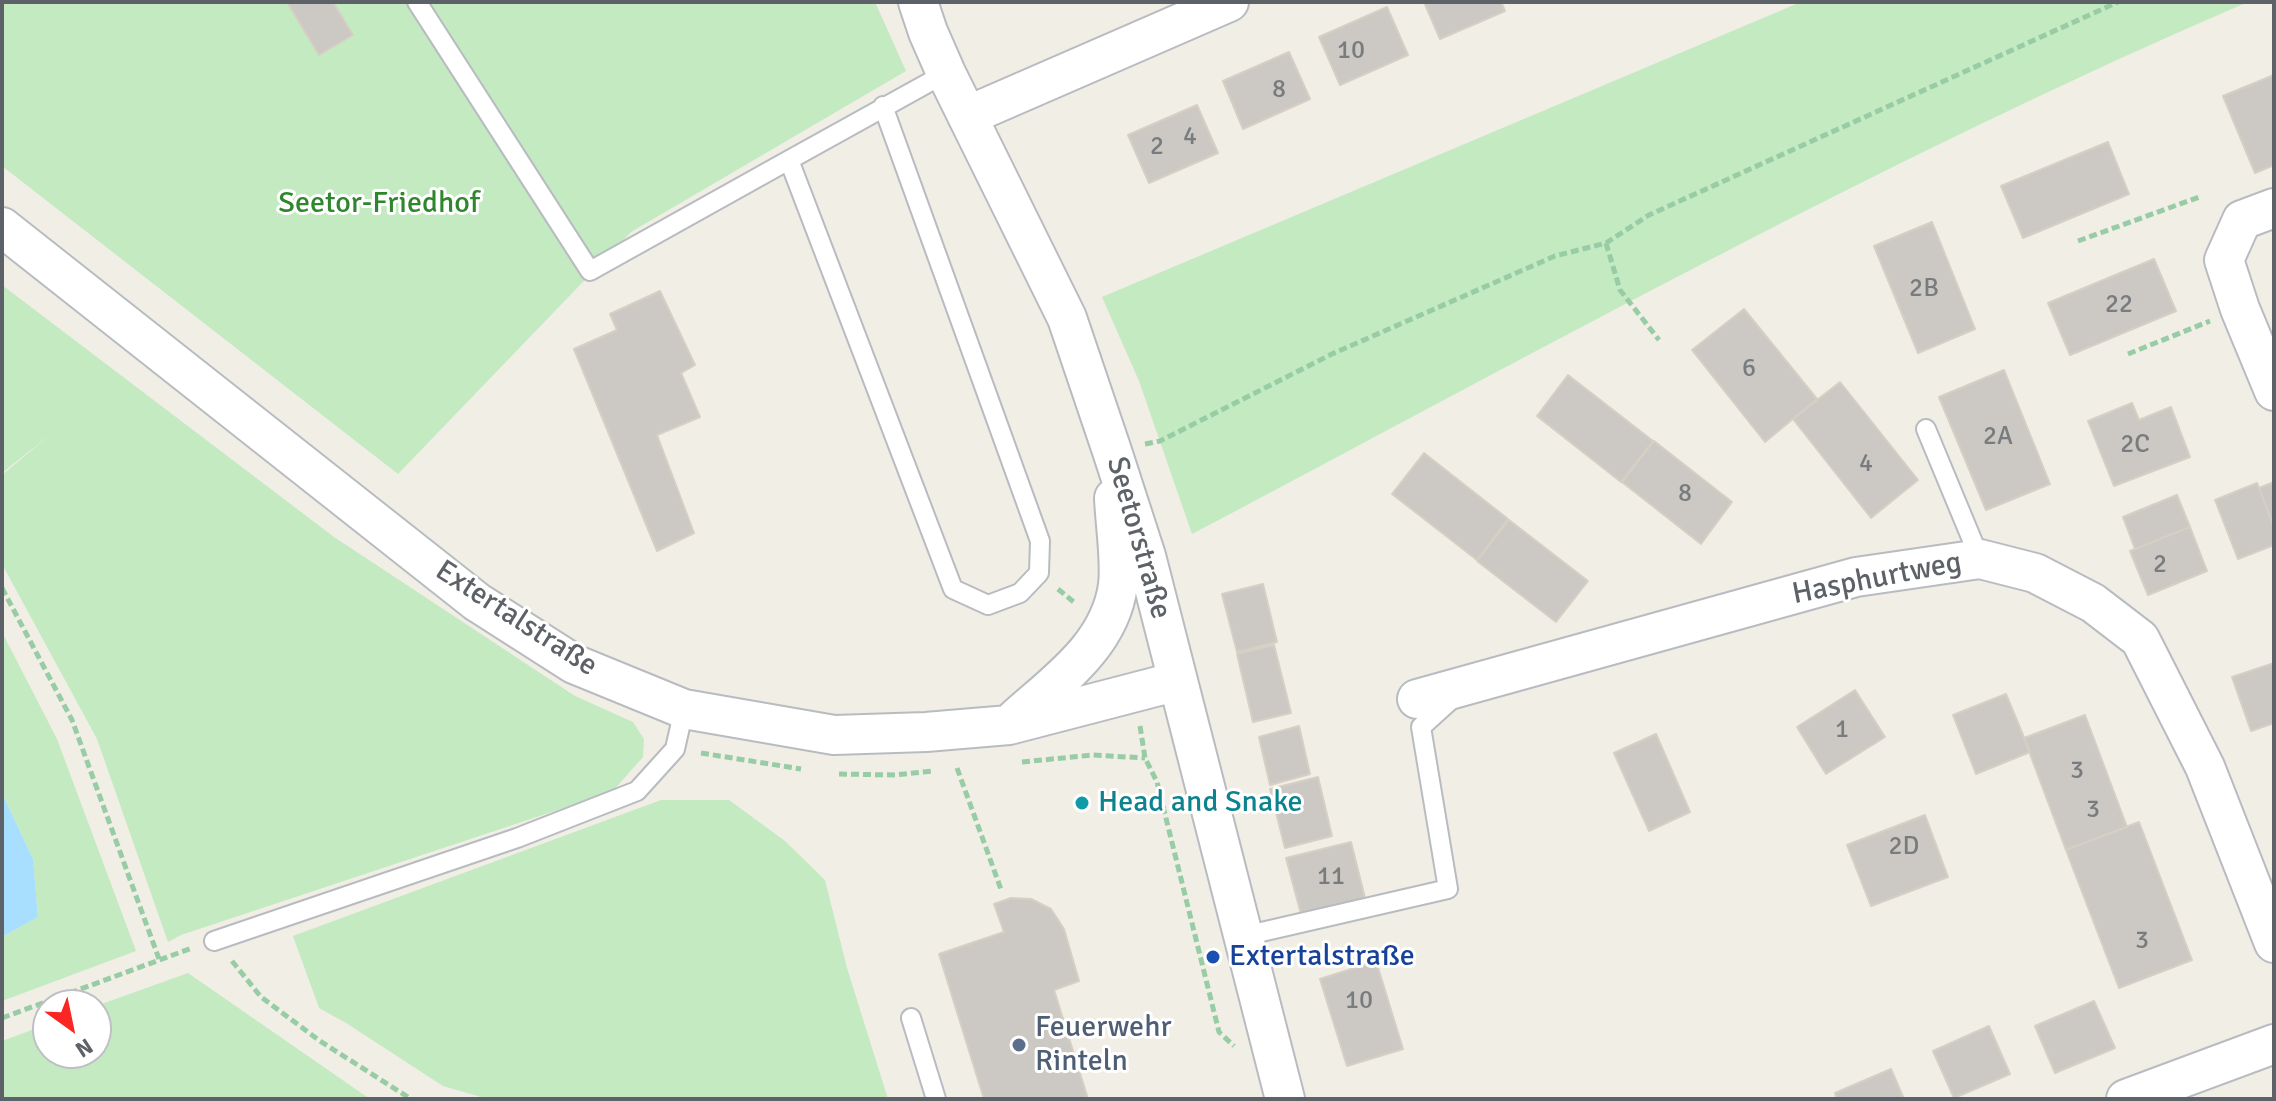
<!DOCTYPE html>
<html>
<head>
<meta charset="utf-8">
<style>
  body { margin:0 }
  #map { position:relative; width:2276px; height:1101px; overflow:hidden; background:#f1eee6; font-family:Signika,sans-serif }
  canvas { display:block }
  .frame { position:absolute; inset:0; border:4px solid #5d6268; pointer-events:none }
  .north { position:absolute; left:32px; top:989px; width:80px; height:80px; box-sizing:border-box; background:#fff; border:2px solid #bec0c3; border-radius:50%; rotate:147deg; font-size:22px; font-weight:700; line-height:32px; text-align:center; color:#5d6268 }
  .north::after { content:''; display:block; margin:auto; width:28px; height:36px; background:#f92624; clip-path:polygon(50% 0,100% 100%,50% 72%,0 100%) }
</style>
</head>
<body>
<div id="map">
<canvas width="2276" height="1101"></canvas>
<div class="frame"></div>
<div class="north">N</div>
</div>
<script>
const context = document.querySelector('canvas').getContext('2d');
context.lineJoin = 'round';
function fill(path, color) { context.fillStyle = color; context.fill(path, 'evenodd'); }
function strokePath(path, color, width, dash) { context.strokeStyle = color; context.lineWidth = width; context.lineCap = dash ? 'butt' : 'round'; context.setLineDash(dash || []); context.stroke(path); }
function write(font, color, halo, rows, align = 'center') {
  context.font = font + ' Signika,sans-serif'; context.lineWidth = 6; context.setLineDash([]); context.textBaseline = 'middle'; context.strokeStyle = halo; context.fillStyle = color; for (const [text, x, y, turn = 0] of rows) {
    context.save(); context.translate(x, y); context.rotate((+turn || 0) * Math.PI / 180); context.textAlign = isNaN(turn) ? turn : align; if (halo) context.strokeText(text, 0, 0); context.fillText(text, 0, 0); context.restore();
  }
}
const green = new Path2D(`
  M2,2h873l31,69 -275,161 -233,242 -396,-308z
  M1801,2h447c-362,155 -707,348 -1056,532l-53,-153 -37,-84z
  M2,285l332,252 241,159 58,26 11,17 -1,18 -31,35 -431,143 -13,7 -71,-203 -95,-175v-89l49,-41 -49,39z
  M2,632l55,107 79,212 -134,50v-64l36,-20 -5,-58 -31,-66z
  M661,800h68l56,41 40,39 22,88 41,131h-400l-45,-13 -97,-63 -27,-15 -26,-72z
  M188,973l182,126h-368v-58l46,-17v29h48v-47z`);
const water = new Path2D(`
  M2,793l31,66 5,58 -36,20z`);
const building = new Path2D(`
  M287,2h46l20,33 -34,20z
  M1424,2h77l4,9 -65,28z
  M1387,7l21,48 -68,30 -21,-48z
  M1289,52l21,47 -67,30 -20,-48z
  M2274,75v90l-19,8 -32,-77z
  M1197,105l21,48 -69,30 -21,-48z
  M2108,142l21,52 -106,44 -22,-52z
  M1932,222l43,107 -57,24 -44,-107z
  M2154,259l22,52 -106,44 -22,-52z
  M660,291l35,74 -14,8 19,44 -43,18 37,98 -37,18 -83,-202 43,-19 -7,-16z
  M1744,309l73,90 -52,43 -73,-92z
  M2004,370l46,114 -64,26 -47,-113z
  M1568,375l85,66 -32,41 -84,-66z
  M1840,382l78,98 -47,38 -78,-99z
  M2132,403l7,17 32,-13 19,50 -76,29 -26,-65z
  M1654,441l78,61 -31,42 -79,-62z
  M1424,453l84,66 -31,41 -85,-66z
  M2274,482v45l-15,-39z
  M2257,483l17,44v18l-36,14 -23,-59z
  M2177,495l13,32 -55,22 -12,-32z
  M1509,520l79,61 -32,41 -79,-61z
  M2190,527l17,44 -59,24 -18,-44z
  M1263,584l14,58 -40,10 -15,-58z
  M1274,645l17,68 -38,9 -16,-68z
  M2274,663v60l-23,8 -19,-54z
  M1855,690l30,47 -59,37 -29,-47z
  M2006,694l24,58 -54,22 -23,-59z
  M2085,715l42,112 -61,23 -42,-112z
  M1299,726l11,48 -40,11 -11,-48z
  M1656,734l34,78 -41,19 -35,-78z
  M1318,777l14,59 -47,12 -15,-59z
  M1925,815l23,62 -77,29 -24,-61z
  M2139,822l53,138 -73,28 -53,-138z
  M1351,842l14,56 -64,16 -15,-56z
  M1011,898l20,1 20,10 13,20 15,52 -25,9 34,109h-104l-45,-145 65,-22 -10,-28z
  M1376,961l27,88 -56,17 -27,-87z
  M2094,1001l21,47 -60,25 -20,-47z
  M1989,1026l21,48 -56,24 -21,-47z
  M1891,1069l13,30h-67l-2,-6z`);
const path = new Path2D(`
  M2078,241l124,-45
  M1606,243l14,47 39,50
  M2128,354l82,-33
  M1145,444l15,-3 172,-87 223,-98 51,-13 43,-28 469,-213
  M2,588l70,132 87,239
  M1058,589l17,14
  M1140,726l5,32 12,24 62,250 15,14
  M701,753l100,16
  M1022,762l71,-7 52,3
  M957,768l45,124
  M839,774l56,1 38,-4
  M232,961l29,36 59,44 91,58
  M2,1018l190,-70`);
const service = new Path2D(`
  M417,2l173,269 199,-111
  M883,106l157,435 -1,32 -19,20 -32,12 -35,-16 -164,-429 157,-87
  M1926,429l54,130
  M1244,936l204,-47 -27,-162 32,-29
  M214,941l303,-103 120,-47 38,-42 9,-40
  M911,1018l25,81`);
const minor = new Path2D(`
  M918,2l10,30 18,41 121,245 45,133 34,105 139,543
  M967,116l262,-114
  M2274,208l-32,12 -18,40 16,49 34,82
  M2,227l475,375 97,62 110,45 150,26 92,-3 83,-7 169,-44
  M1417,699l439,-122 124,-18 55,14 58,30 47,36 65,128 69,176
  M1014,720c42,-38 96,-74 104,-135 3,-24 -3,-62 -4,-87
  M2126,1099l148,-55`);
const markers = [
  [1082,803,8,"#0f9aa8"],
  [1213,957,8,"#1a4fb4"],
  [1019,1045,8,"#5c6f8a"]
];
const numberNames = [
  ["10",1351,51],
  ["8",1279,90],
  ["4",1190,137],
  ["2",1157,147],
  ["2B",1924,289],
  ["22",2119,305],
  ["6",1749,369],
  ["2A",1998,437],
  ["2C",2135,445],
  ["4",1866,464],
  ["8",1685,494],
  ["2",2160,565],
  ["1",1842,730],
  ["3",2077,771],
  ["3",2093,810],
  ["2D",1904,847],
  ["11",1331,877],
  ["3",2142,941],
  ["10",1359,1001]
];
const parkNames = [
  ["Seetor-Friedhof",379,204]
];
const streetNames = [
  ["Seetorstraße",1138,538,74],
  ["Hasphurtweg",1877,579,-11],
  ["Extertalstraße",516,619,33]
];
const cultureNames = [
  ["Head and Snake",1098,803]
];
const transitNames = [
  ["Extertalstraße",1229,957]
];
const serviceNames = [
  ["Feuerwehr",1035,1028],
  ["Rinteln",1035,1062]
];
fill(green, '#c3eac0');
fill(water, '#a8dfff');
fill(building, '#ccc8c3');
strokePath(building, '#d6cfc3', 2);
strokePath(service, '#b8bcc0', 22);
strokePath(minor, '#b8bcc0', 42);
strokePath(path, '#98cca4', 5, [8, 4]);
strokePath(service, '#fff', 18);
strokePath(minor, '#fff', 38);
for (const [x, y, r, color] of markers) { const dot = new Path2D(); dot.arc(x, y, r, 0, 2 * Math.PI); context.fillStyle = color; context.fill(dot); strokePath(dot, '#fff', 3); }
write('26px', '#797c7f', null, numberNames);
write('30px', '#2f862d', '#fff', parkNames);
write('30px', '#5d6268', '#fff', streetNames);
write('30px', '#0d838f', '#fff', cultureNames, 'left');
write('30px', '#164399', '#fff', transitNames, 'left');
write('30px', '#4e5e75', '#fff', serviceNames, 'left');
</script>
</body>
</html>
